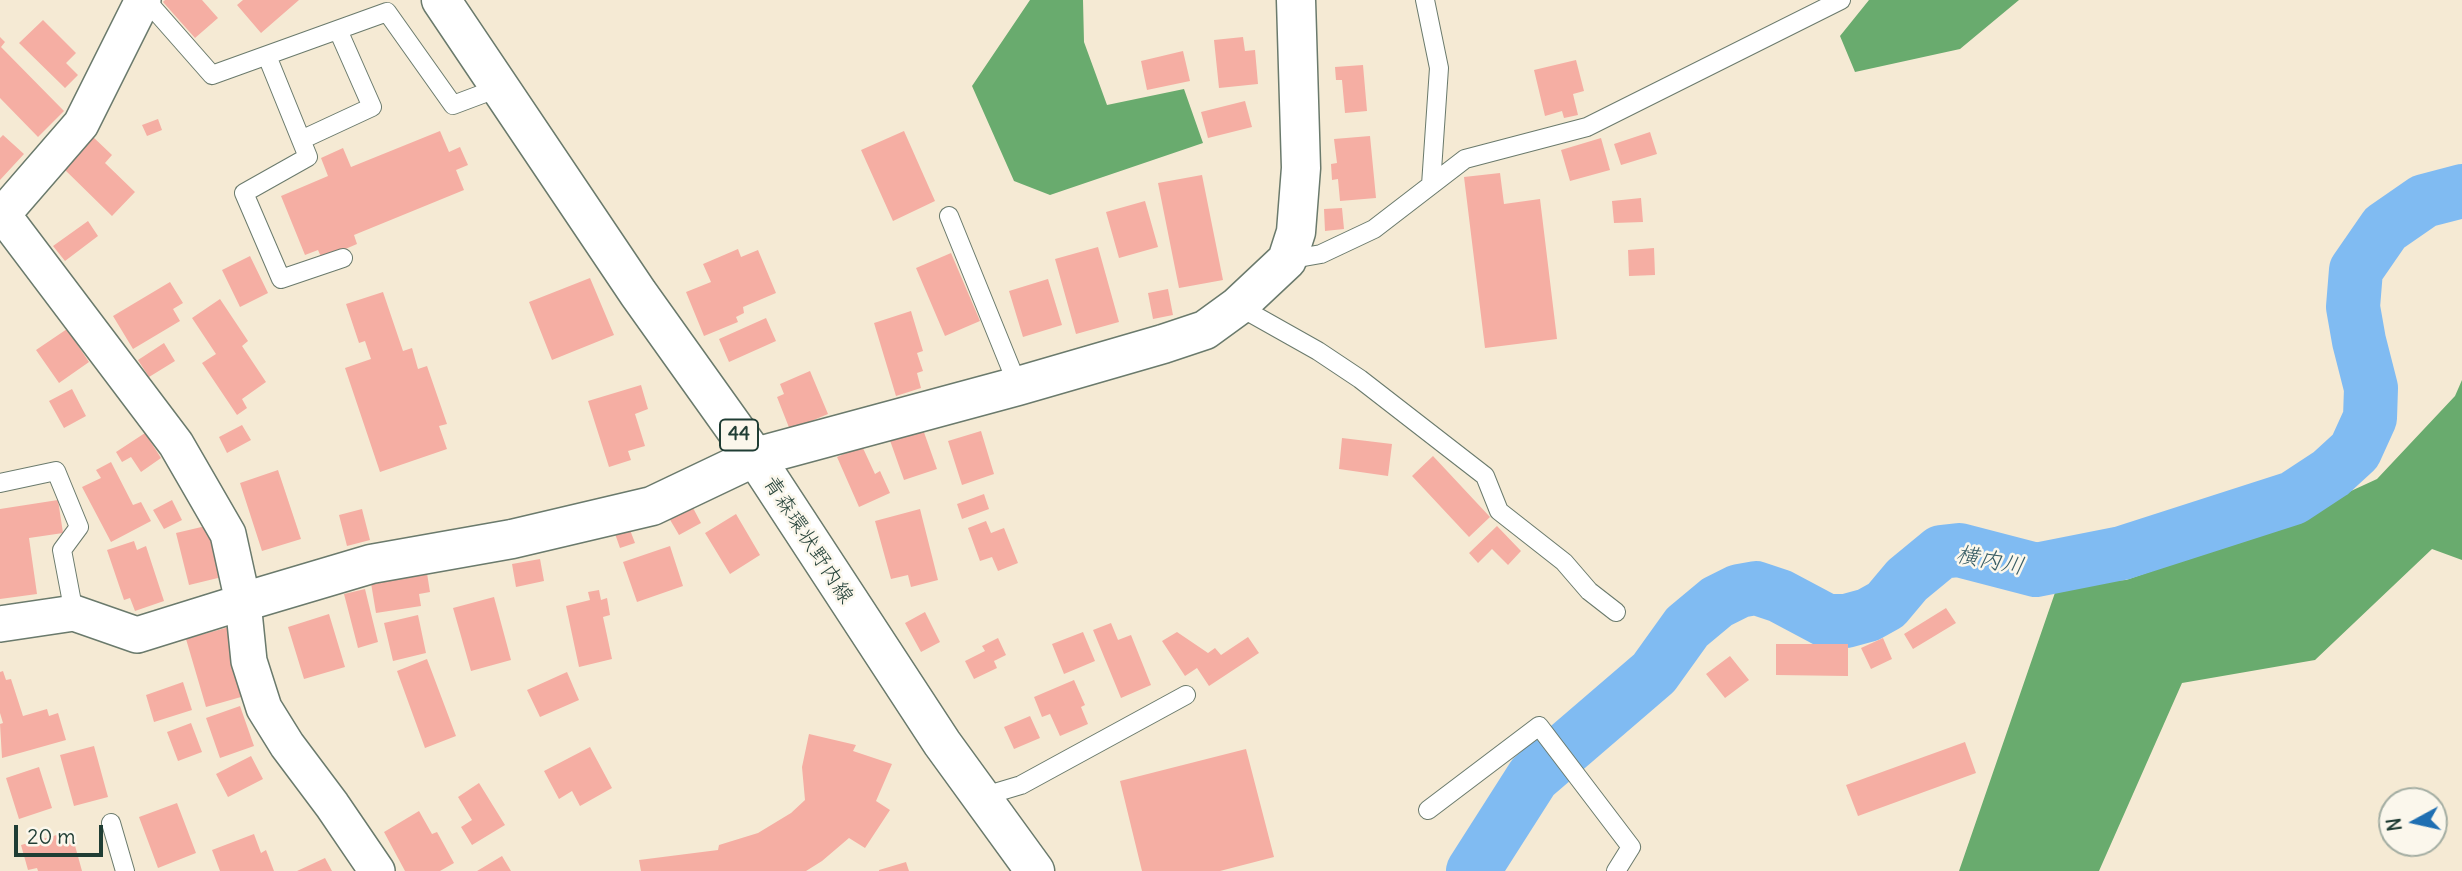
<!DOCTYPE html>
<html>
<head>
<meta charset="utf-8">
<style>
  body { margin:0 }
  #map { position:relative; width:2462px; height:871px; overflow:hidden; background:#f5ead4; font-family:Delius,sans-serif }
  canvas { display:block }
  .north { position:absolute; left:2378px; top:787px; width:70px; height:70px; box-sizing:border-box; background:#fbf7ec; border:2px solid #a3ada2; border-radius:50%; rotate:262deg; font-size:19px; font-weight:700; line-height:28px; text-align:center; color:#1f3d34 }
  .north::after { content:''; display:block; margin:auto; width:24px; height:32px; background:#1f6fb2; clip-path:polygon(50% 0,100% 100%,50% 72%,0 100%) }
  .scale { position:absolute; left:14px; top:825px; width:89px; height:32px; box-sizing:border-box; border:4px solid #1f3d34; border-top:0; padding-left:9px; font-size:21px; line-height:24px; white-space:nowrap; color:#1f3d34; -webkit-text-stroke:5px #fbf7ec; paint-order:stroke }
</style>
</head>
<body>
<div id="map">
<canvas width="2462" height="871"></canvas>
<div class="north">N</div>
<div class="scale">20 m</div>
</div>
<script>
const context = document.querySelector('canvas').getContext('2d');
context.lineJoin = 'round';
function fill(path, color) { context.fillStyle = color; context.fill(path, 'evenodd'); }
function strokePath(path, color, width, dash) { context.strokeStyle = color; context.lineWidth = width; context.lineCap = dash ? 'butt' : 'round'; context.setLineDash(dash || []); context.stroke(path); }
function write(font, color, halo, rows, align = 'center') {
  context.font = font + ' Delius,"Klee One",sans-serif'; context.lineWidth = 5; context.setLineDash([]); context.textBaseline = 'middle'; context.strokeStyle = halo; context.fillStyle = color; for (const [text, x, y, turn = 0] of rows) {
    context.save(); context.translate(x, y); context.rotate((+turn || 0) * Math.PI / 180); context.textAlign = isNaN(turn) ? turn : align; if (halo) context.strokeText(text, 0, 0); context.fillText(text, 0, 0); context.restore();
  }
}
const forest = new Path2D(`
  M1030,0h53l1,42 23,63 77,-16 19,54 -153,52 -36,-14 -42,-95z
  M1869,0h150l-59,49 -105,23 -15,-36z
  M2462,380v180l-30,-11 -117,111 -133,23 -83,188h-140l99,-287 68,-4 125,-43 126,-58 78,-83z`);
const river = new Path2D(`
  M1473,871l60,-94 121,-104 33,-46 30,-25 22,-11 17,-3 24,8 47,25h19l22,-6 18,-10 21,-25 34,-28 18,-2 77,20 86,-17 171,-55 38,-25 24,-22 15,-33 1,-30 -12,-47 -6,-34 3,-37 29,-42 39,-27 38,-10`);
const building = new Path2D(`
  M165,0h37l16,18 -23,20 -32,-36z
  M243,0h56l-38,33 -24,-28z
  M43,20l33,33 -10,10 12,12 -13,13 -46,-45z
  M0,37l5,5 -4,5 63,64 -26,26 -38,-39z
  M1243,37l2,14 10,-1 3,34 -39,4 -5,-48z
  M1183,51l7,30 -43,9 -6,-29z
  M1576,60l8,31 -11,3 5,21 -14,3 -2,-7 -17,5 -11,-46z
  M1363,65l4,46 -22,2 -3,-33h-6l-1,-13z
  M1245,101l7,26 -44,11 -7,-26z
  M158,119l4,11 -15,6 -5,-11z
  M440,131l9,21 11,-5 8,18 -12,5 8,20 -110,45 3,9 -35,15 -4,-9 -13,5 -24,-59 47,-20 -7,-18 22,-10 8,19z
  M904,131l31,70 -42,20 -32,-71z
  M1650,132l7,22 -36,11 -7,-21z
  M3,135l21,19 -24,26v-42z
  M91,135l21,20 -7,8 30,29 -23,24 -51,-50z
  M1370,136l6,62 -36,3 -2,-22 -6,1 -1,-16 6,-1 -3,-24z
  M1601,138l9,32 -40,11 -9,-31z
  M1500,173l4,31 36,-5 17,140 -72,9 -21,-171z
  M1202,175l21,105 -44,8 -21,-105z
  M1641,198l2,24 -29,1 -2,-22z
  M1145,201l13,46 -39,11 -13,-46z
  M1342,208l2,21 -19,2 -1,-22z
  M88,221l10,15 -33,25 -12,-15z
  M1098,247l21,75 -43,12 -21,-75z
  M1654,248l1,27 -26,1 -1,-26z
  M738,249l3,8 17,-7 18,43 -33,14 1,6 -8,4 2,5 -34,14 -18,-44 25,-10 -8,-18z
  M951,253l29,68 -35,15 -29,-68z
  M250,256l18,37 -28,14 -18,-37z
  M590,278l24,57 -62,25 -23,-58z
  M1048,279l14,46 -39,12 -14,-46z
  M170,282l13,21 -10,6 7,12 -47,28 -20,-33z
  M1168,289l5,26 -20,4 -5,-26z
  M383,292l20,59 9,-3 6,21 9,-3 20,58 -8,2 8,23 -67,23 -35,-104 26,-9 -6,-18 -6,2 -13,-39z
  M220,299l28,42 -6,5 24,36 -24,17 5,9 -10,7 -35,-52 14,-9 -24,-36z
  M911,311l12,40 -6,2 6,18 -6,2 4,15 -25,8 -22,-73z
  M766,318l10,23 -47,21 -10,-23z
  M67,329l22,33 -30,21 -23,-33z
  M164,343l11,18 -26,16 -11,-17z
  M810,371l18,43 -38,16 -13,-33 7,-3 -4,-10z
  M641,385l7,24 -13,5 10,32 -17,5 3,9 -22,7 -21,-66z
  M72,389l14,27 -22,12 -15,-27z
  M920,421l17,48 -33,11 -17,-48z
  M242,425l9,15 -24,13 -8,-16z
  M981,431l13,43 -32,11 -14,-44z
  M145,433l16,25 -20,14 -10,-15 -9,5 -6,-10z
  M1342,438l50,6 -4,32 -49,-7z
  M862,446l13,28 5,-3 10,22 -31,14 -22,-50z
  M1433,456l57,61 -21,20 -57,-61z
  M111,462l22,43 8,-3 10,19 -40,21 -29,-55 19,-9 -5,-8z
  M278,470l23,69 -39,12 -22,-68z
  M984,494l5,15 -27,10 -5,-15z
  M58,500l5,33 -34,5 8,56 -37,5v-90z
  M172,500l10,20 -18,9 -11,-19z
  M692,506l9,17 -22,12 -10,-17z
  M362,509l8,31 -23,6 -8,-31z
  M920,509l18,71 -27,7 -3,-12 -17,4 -16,-58z
  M736,514l24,41 -30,19 -25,-41z
  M986,521l5,12 13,-5 14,35 -20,8 -6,-14 -12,4 -12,-33z
  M627,522l8,21 -15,5 -7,-20z
  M210,525l12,52 -33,8 -13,-52z
  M1497,526l24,25 -13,14 -16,-16 -14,14 -9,-10z
  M134,541l3,9 9,-4 18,55 -29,10 -5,-13 -6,2 -17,-50z
  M670,546l13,40 -46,16 -14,-40z
  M540,559l4,22 -28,6 -4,-23z
  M426,567l4,25 -11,2 2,12 -45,7 -6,-36z
  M365,589l13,53 -20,6 -14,-54z
  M599,590l2,10 6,-2 3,17 -7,2 9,42 -33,8 -13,-61 24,-6 -2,-8z
  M494,597l17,63 -40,11 -18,-63z
  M1946,608l10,15 -43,26 -9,-15z
  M925,612l15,30 -19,10 -16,-29z
  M329,614l16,53 -41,12 -16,-52z
  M418,615l8,38 -33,8 -9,-38z
  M1111,623l7,17 13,-5 20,50 -30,13 -28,-68z
  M229,627l19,68 -42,12 -20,-68z
  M1083,632l12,29 -31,13 -12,-30z
  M1177,632l31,21 7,-5 6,7 27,-18 11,16 -50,33 -12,-18 -12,8 -23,-35z
  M998,638l8,17 -12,6 3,7 -23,11 -9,-18 20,-10 -3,-5z
  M1883,638l9,21 -21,10 -10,-21z
  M1776,644h72v32l-72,-1z
  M1730,656l19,24 -24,18 -19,-24z
  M427,659l29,77 -31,12 -28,-77z
  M3,671l3,9 5,-1 12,37 24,-7 2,7 9,-3 8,27 -64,18 -2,-34 3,-1 -3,-10v-41z
  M567,672l12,28 -39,17 -13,-27z
  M1074,680l11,25 -4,2 7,17 -28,12 -10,-22 -8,3 -8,-20z
  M183,682l9,28 -38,12 -8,-27z
  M240,706l14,40 -34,12 -14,-40z
  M1030,716l10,22 -26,11 -10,-22z
  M191,723l11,29 -24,9 -11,-29z
  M809,734l47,11 -3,6 39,13 -16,37 14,9 -25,38 -16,-10 -27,23 -16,10h-165l-2,-11 79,-10 1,-5 39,-12 33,-20 14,-13 -3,-33z
  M1965,742l11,31 -118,43 -12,-31z
  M94,746l14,51 -34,9 -14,-51z
  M590,747l22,41 -32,18 -8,-15 -13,8 -15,-28z
  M1246,749l28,108 -54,14h-78l-22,-90z
  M251,756l12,23 -35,18 -12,-23z
  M39,767l13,41 -33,11 -13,-41z
  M479,783l26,42 -33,20 -11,-18 11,-7 -14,-23z
  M177,803l19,50 -38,15 -19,-51z
  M419,811l13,23 5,-2 17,31 -14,8h-35l-21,-39z
  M71,831l11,40h-44l-1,-3 -9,2 -7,-25z
  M254,834l7,19 5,-3 8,21h-54l-8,-21z
  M502,856l9,15h-34z
  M325,858l7,13h-35z
  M906,862l3,9h-30v-1z`);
const lane = new Path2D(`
  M146,0l66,75 175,-63 66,93 48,-18
  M1425,0l14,68 -8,117
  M267,56l41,101 -64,36 37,86 62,-21
  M301,140l71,-33 -34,-77
  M949,216l69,170
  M1287,260l34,-6 53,-25 91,-70 122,-32 254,-127
  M1238,306l80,45 42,28 125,97 14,35 65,51 25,29 27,21
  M0,483l56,-12 23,56 -17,23 12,63
  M981,797l40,-12 165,-90
  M1428,810l111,-84 92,121 -15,24
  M111,823l14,48`);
const street = new Path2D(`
  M0,211l176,233 52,90 15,68 6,59 15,47 23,37 45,60 45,66
  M3,214l78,-90 62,-124
  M0,624l74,-11 63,22 106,-33`);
const secondary = new Path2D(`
  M243,602l128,-38 141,-25 140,-33 103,-49 263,-71 145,-42 42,-14 33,-24 49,-46 9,-28 5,-64 -5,-168`);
const primary = new Path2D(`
  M441,0l197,293 117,164 187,286 93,128`);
const shields = [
  [739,435,38]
];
const shieldNames = [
  ["44",739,435]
];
const streetNames = [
  ["青森環状野内線",808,540,57]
];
const waterNames = [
  ["横内川",1990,561,11]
];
fill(forest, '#69ab6e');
strokePath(river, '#80bbf2', 54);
fill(building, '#f5aea3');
strokePath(lane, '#6a7a6c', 20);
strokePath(street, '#6a7a6c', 38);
strokePath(secondary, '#6a7a6c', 41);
strokePath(primary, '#6a7a6c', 41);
strokePath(lane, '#fff', 18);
strokePath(street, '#fff', 35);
strokePath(secondary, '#fff', 38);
strokePath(primary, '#fff', 38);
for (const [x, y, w] of shields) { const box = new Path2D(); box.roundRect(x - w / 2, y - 15.5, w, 31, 5); context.fillStyle = '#fbf7ec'; context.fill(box); strokePath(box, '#1f3d34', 2); }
write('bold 19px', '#1f3d34', null, shieldNames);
write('21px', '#1f3d34', '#fbf7ec', streetNames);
write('italic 23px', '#375c64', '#fbf7ec', waterNames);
</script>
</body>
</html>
